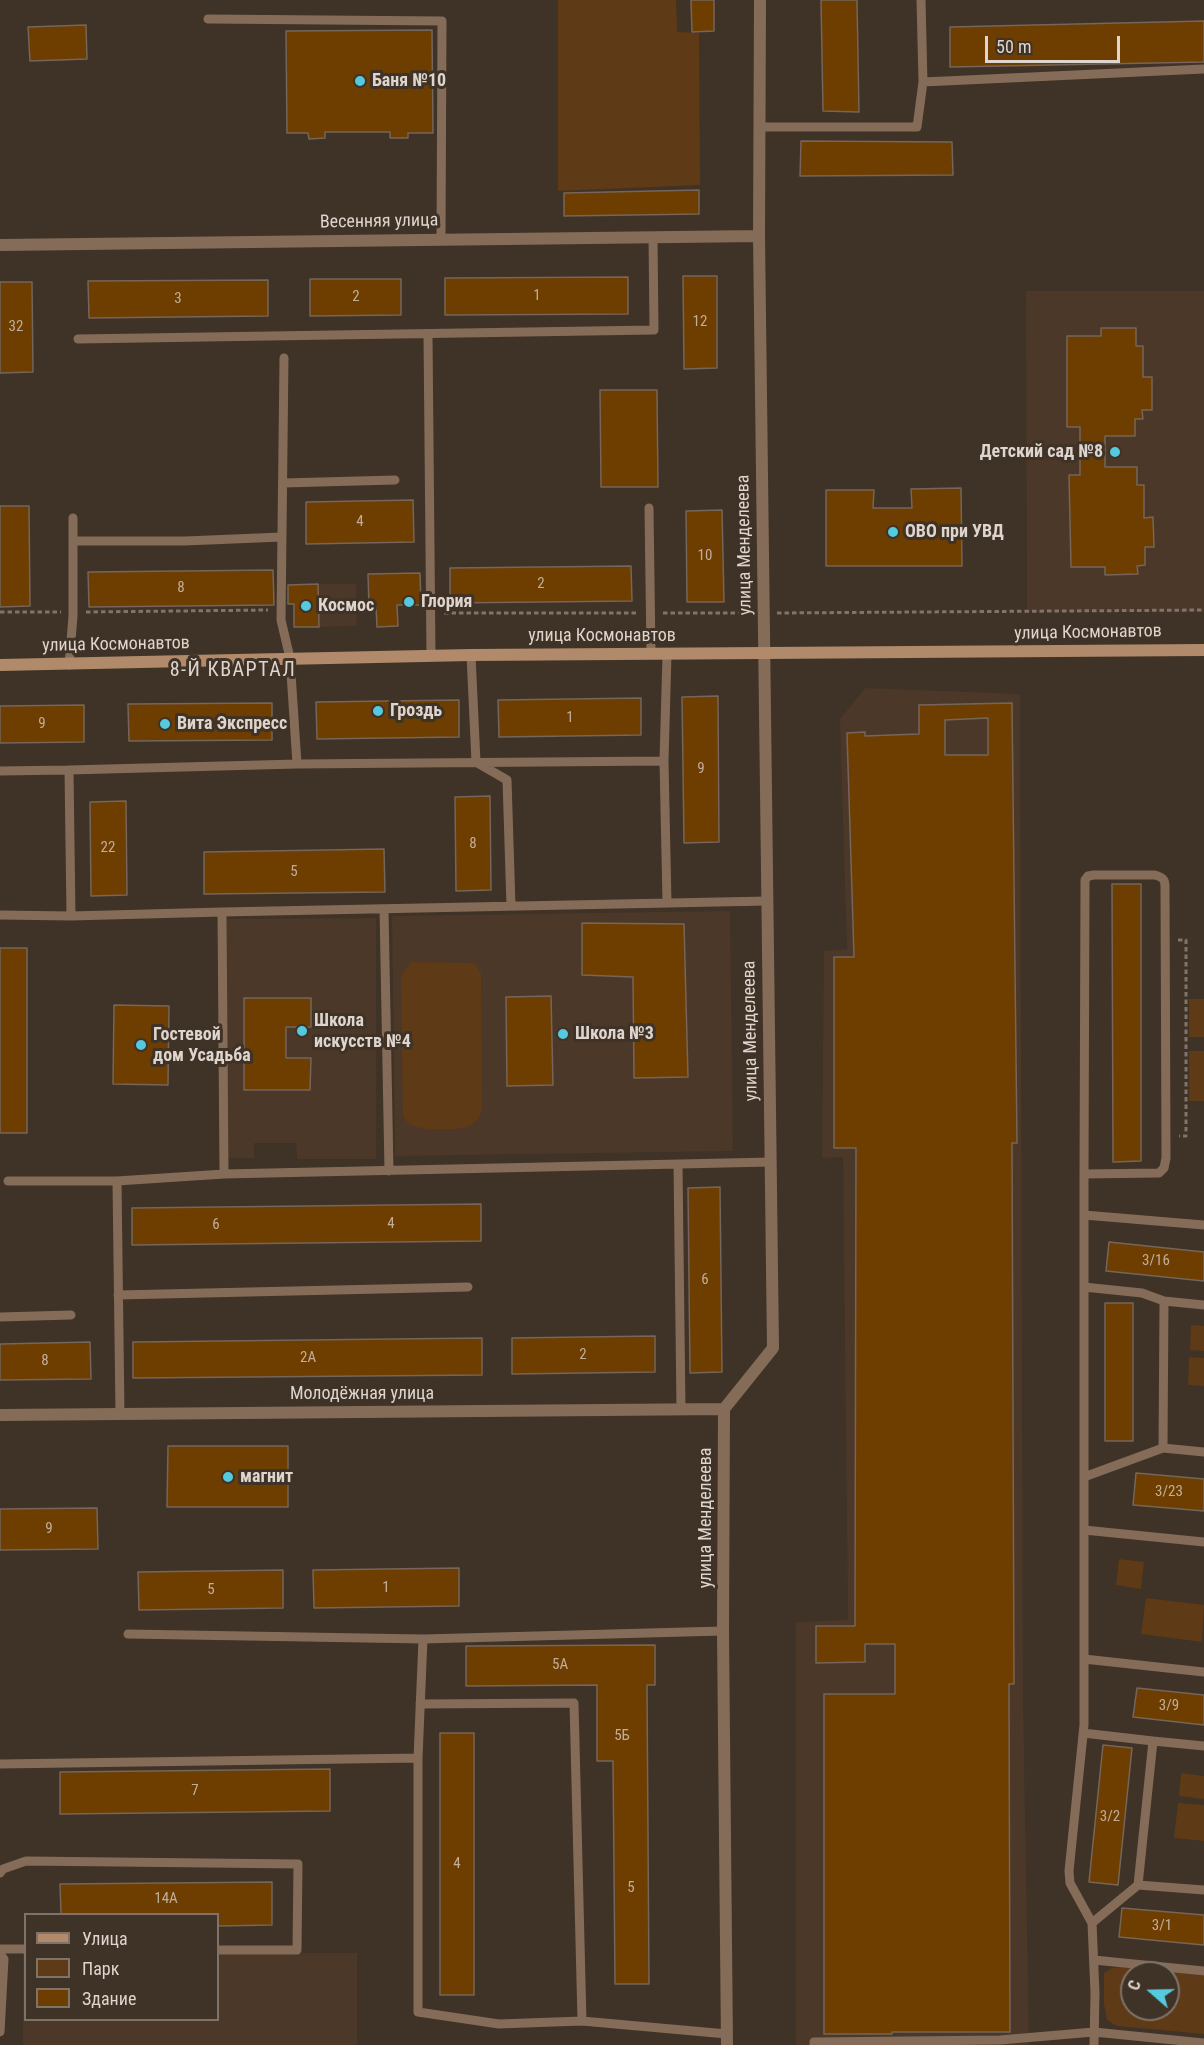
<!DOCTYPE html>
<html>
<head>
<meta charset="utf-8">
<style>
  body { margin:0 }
  #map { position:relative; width:1204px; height:2045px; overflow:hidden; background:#3f3226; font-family:"Roboto Condensed",sans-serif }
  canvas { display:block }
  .legend { position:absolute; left:24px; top:1913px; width:195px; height:108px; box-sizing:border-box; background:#3f3226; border:2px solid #7f7369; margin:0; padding:8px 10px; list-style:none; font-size:18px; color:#ded5ce }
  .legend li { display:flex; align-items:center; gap:12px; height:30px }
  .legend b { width:30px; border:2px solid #7f7369 }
  .north { position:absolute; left:1120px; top:1961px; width:60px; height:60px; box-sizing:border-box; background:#3f3226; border:2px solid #7f7369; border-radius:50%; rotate:290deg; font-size:16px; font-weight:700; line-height:24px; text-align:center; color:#ded5ce }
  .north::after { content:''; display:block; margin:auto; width:21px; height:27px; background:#55cadf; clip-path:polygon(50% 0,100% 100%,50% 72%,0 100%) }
  .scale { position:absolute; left:985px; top:36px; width:135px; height:27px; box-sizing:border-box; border:3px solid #ded5ce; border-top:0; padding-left:8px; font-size:18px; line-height:21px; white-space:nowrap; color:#ded5ce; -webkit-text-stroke:4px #3f3226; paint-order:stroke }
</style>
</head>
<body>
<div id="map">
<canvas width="1204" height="2045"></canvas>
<ul class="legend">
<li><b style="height:8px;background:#b08a6a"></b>Улица</li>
<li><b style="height:16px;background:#5f3a16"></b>Парк</li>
<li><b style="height:16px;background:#6e3d00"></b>Здание</li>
</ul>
<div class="north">С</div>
<div class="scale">50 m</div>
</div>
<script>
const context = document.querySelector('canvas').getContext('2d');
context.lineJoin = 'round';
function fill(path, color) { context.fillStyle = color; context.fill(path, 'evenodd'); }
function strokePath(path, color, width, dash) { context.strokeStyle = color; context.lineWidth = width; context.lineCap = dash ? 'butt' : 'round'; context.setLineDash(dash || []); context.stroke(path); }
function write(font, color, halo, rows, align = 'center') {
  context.font = font + ' "Roboto Condensed",sans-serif'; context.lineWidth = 6; context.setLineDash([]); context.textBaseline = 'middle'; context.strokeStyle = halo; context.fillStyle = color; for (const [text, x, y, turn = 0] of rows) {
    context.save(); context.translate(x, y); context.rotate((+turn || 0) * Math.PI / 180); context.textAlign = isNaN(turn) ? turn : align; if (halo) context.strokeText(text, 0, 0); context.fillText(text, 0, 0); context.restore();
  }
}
const built = new Path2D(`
  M1026,291h178v321h-177z
  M318,584h38l1,42 -38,1z
  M865,688l155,6 3,1000 6,351h-233v-423l52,-2 -5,-463 -21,1 2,-207 23,-2 -7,-230z
  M730,911l3,240 -338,5 -3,-240z
  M376,918v241h-79l-1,-16h-42v15h-27v-239z
  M23,1953h3v67h192v-67h139v92h-334z`);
const green = new Path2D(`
  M558,0h118l1,32 22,1 1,152 -142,6z
  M412,962l56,1 7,1 6,9 1,137c-2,6 -5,11 -11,15 -11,6 -52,6 -62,-1 -1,-1 -6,-7 -6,-8l-2,-139 2,-5z
  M1189,999h15v38h-15z
  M1189,1051h15v50h-15z
  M1191,1325l13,1v25l-14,-1z
  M1189,1357l15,1v28l-16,-1z
  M1119,1559l25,3 -3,27 -25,-4z
  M1146,1598l58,7 -2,37 -61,-8z
  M1181,1773l23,3v23l-25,-3z
  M1178,1803l26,2v36l-30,-3z
  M1121,1967l83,9v58l-87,-8 -10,-6 -3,-16v-31l8,-5zM1132,1973h36v36h-36z`);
const building = new Path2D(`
  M691,0h23v31l-22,1z
  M821,0h36l2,112 -36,-1z
  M1204,21v41l-254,5v-40z
  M86,25l1,34 -57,2 -2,-34z
  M432,30l1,103h-25v5h-18v-6h-65v6l-16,1 -1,-6h-21l-1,-102z
  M801,141l151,1 1,33 -153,1z
  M699,190v24l-135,2v-23z
  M683,276h34v92l-33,1z
  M628,277v37l-183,1v-37z
  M310,279h91v36l-91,1z
  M268,280v36l-179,2 -1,-37z
  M0,282h32l1,90 -33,1z
  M1101,328h35v18h7v31h9v33h-10l1,9h-8v17h-30v31h32v18h7v33l9,-1 1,30h-9v18l-8,1 1,8 -33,1v-8h-34l-2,-92h11v-48h-13v-91h34z
  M600,390h57l1,97h-57z
  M961,488l1,78h-136v-76h48l-1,18h39l-1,-19z
  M413,500l1,42 -108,2v-42z
  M0,506h29l1,100 -30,1z
  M722,510l2,92h-37l-1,-91z
  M631,566l1,35 -182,2v-35z
  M273,570l1,35 -185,2 -1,-35z
  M420,573l1,32h-24l1,21 -21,1 -1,-21h-7l-1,-32z
  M318,584l1,43h-25v-23h-6v-19z
  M718,696l1,146 -35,1 -2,-146z
  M641,698v37l-142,2 -1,-37z
  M459,700v37l-142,2 -1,-37z
  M272,703v37l-143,1 -1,-37z
  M1012,703l5,440h-5l2,541h-5l1,348h-118v2h-68v-340h71v-50h-30v18l-49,1v-37h39l1,-478h-22v-191h20l-7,-224 18,-1v4l54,-2v-29zM988,718v37h-43v-35z
  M84,705v37l-84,1v-37z
  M490,796l1,94 -35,1 -1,-94z
  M126,801l1,94 -36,1 -1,-94z
  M384,849l1,43 -181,2v-42z
  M1112,884h29v277l-28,1z
  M582,923l102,1 4,153 -54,1 -1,-101 -51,-2z
  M0,948h27v185h-27z
  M551,996l2,89 -46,1 -1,-89z
  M244,998h67v29h-25v31h25l-1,32h-66z
  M114,1005l55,1 -1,79 -55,-1z
  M720,1187l2,185 -32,1 -2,-185z
  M481,1204v37l-349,4v-37z
  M1109,1242l95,10v29l-98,-10z
  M1105,1303h28v138h-28z
  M655,1336v36l-143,2v-36z
  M482,1338v37l-349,3v-36z
  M90,1342l1,37 -91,1v-36z
  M168,1446h120v61h-121z
  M1136,1473l68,6v32l-71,-6z
  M97,1508l1,41 -98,1v-41z
  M459,1568v38l-145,2 -1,-38z
  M283,1570v38l-144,2 -1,-38z
  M655,1645v40h-8l2,299h-34l-2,-223h-16v-76l-131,1v-40z
  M1137,1688l67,7v30l-71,-8z
  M440,1733h34v262h-34z
  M1103,1745l29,3 -14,137 -29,-3z
  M330,1769v42l-270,3v-42z
  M272,1882v43l-54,1v-12h-157l-1,-30z
  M1122,1908l82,7v30l-85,-8z`);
const path = new Path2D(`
  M0,612h61
  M86,612l182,-2
  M444,613h194
  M663,613h86
  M777,613l427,-3
  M1178,940h8v196h-7`);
const lane = new Path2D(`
  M208,19l234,2 -1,218
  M923,82l281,-13
  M760,127h157l6,-45 -2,-82
  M428,334l3,322
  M78,339l576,-9 -1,-93
  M283,483l112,-3
  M649,508l2,146
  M73,541h112l97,-4
  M667,654l-3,107 3,142
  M471,655l5,107 31,18 4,126
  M69,665l4,-49v-98
  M297,764l367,-3
  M0,771l69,-1
  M384,909l5,262
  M222,912l-151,4 -2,-146 228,-6 -7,-106 -9,-38 3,-262
  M0,915l71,1
  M678,1165l3,244
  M224,1174l-2,-262 546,-11
  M1084,1174l1,-294 3,-4 6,-1h61c7,2 10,4 10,11l1,272 -2,10 -5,5 -75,1v41
  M8,1181h109
  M1084,1287l58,6 22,8
  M118,1295l350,-8
  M1204,1305l-40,-4 -1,147 41,4
  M0,1317l71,-2
  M120,1414l-3,-233 107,-7 547,-12
  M1084,1477l79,-29
  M1084,1530l120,12
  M128,1634l295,5 300,-8
  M423,1639l-5,119v254l81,12 83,-3
  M1084,1659l120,13
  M420,1704l154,-1 8,318 145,13
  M1083,1733l70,8
  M1204,1746l-51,-5 -15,144 66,5
  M0,1764l418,-6
  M0,1873l3,-4 23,-8 272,3 -1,86h-79
  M1092,1923l46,-38
  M0,1949h26
  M0,1954l4,5 -4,73
  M1094,1960l110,11
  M814,2045v-3l186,-2 94,-8 110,11
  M1094,2045l1,-52 -3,-70 -22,-40 -1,-12 15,-146v-510l120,10`);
const street = new Path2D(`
  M0,245l759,-9
  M0,1415l724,-6
  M727,2045l-4,-414 1,-222 49,-61 -14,-1112 1,-236`);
const secondary = new Path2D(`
  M0,665l471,-10 733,-5`);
const markers = [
  [360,81,6,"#55cadf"],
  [1115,452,6,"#55cadf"],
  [893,532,6,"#55cadf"],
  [409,602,6,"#55cadf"],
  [306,606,6,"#55cadf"],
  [378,711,6,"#55cadf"],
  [165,724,6,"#55cadf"],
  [302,1031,6,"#55cadf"],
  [563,1034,6,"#55cadf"],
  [141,1045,6,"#55cadf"],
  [228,1477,6,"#55cadf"]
];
const numberNames = [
  ["1",537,296],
  ["2",356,297],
  ["3",178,299],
  ["12",700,322],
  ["32",16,327],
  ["4",360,522],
  ["10",705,556],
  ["2",541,584],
  ["8",181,588],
  ["1",570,718],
  ["9",42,724],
  ["9",701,769],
  ["8",473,844],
  ["22",108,848],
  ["5",294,872],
  ["4",391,1224],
  ["6",216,1225],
  ["3/16",1156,1261],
  ["6",705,1280],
  ["2",583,1355],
  ["2А",308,1358],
  ["8",45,1361],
  ["3/23",1169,1492],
  ["9",49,1529],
  ["1",386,1588],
  ["5",211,1590],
  ["5А",560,1665],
  ["3/9",1169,1706],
  ["5Б",622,1736],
  ["7",195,1791],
  ["3/2",1110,1817],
  ["4",457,1864],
  ["5",631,1888],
  ["14А",166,1899],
  ["3/1",1162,1926]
];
const poiNames = [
  ["Баня №10",372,81],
  ["Детский сад №8",1103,452,"right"],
  ["ОВО при УВД",905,532],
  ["Глория",421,602],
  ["Космос",318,606],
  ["Гроздь",390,711],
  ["Вита Экспресс",177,724],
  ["Школа",314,1021],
  ["искусств №4",314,1042],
  ["Школа №3",575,1034],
  ["Гостевой",153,1035],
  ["дом Усадьба",153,1056],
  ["магнит",240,1477]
];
const streetNames = [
  ["Весенняя улица",379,222,-1],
  ["улица Менделеева",745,545,-91],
  ["улица Космонавтов",1088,633,-1],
  ["улица Космонавтов",602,636],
  ["улица Космонавтов",116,645,-1],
  ["улица Менделеева",751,1031,-91],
  ["Молодёжная улица",362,1394],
  ["улица Менделеева",706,1518,-90]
];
const neighbourhoodNames = [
  ["8-Й КВАРТАЛ",233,671]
];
fill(built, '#4b3828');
fill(green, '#5f3a16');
fill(building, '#6e3d00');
strokePath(building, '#756659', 1.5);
strokePath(path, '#80746a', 3, [4.5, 3]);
strokePath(lane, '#846c58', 9);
strokePath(street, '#846c58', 12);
strokePath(secondary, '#b08a6a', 12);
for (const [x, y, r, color] of markers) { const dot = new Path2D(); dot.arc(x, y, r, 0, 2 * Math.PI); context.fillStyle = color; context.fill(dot); strokePath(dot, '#3f3226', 2); }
write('15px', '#c2af9a', null, numberNames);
write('bold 18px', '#ded5ce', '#3f3226', poiNames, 'left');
write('18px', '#ded5ce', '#3f3226', streetNames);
context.letterSpacing = '1.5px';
write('20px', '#ded5ce', '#3f3226', neighbourhoodNames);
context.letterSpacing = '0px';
</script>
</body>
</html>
